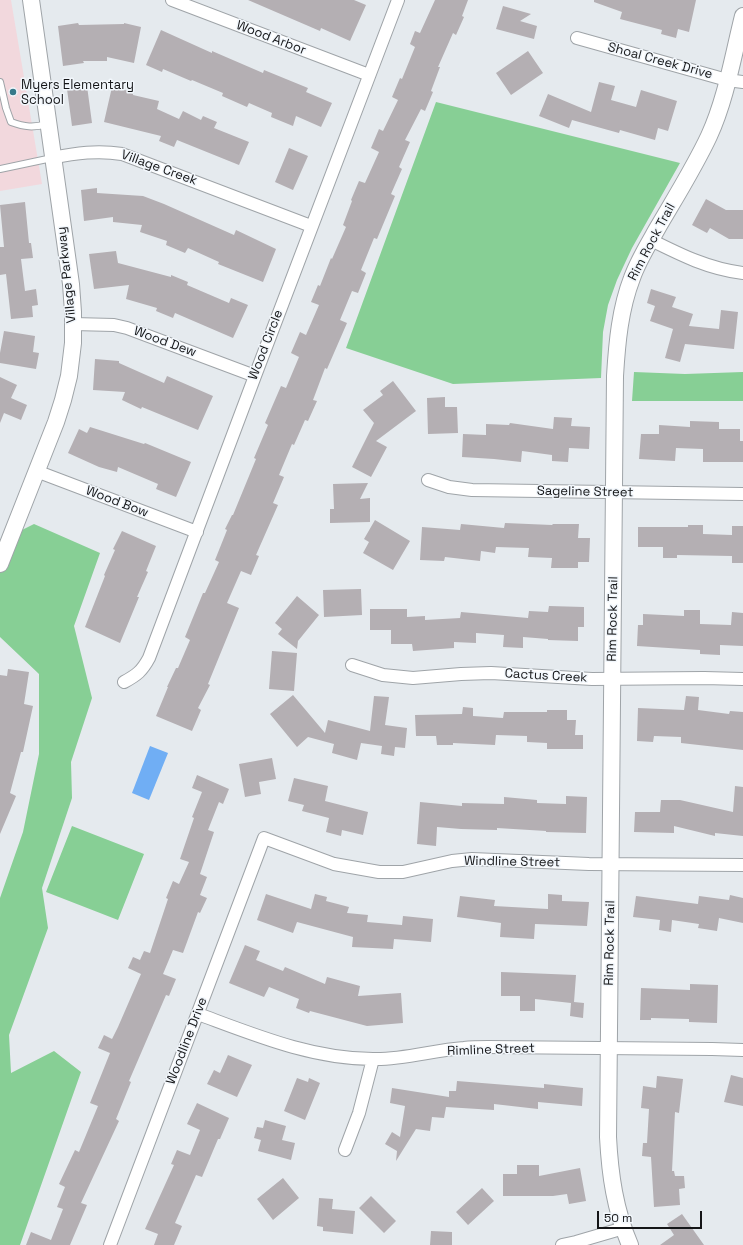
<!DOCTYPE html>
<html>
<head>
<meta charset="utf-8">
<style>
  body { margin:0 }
  #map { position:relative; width:743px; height:1245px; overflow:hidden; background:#e5eaee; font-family:"Space Grotesk",sans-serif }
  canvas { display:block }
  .scale { position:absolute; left:597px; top:1211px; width:105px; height:18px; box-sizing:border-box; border:2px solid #141517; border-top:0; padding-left:5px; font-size:12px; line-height:14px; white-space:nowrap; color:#141517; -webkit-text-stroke:3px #f2f7fc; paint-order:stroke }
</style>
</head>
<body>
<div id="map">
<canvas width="743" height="1245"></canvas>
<div class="scale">50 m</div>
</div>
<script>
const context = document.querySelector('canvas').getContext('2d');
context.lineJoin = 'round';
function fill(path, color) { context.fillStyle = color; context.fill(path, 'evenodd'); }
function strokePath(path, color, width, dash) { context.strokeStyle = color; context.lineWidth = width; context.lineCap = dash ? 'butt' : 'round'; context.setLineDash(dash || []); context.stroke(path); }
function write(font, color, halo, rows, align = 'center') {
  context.font = font + ' "Space Grotesk",sans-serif'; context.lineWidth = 3; context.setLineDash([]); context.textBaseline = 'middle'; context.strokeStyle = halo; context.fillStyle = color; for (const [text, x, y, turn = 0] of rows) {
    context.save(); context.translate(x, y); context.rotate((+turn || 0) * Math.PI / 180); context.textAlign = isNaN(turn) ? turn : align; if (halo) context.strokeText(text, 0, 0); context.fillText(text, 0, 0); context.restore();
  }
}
const education = new Path2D(`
  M0,0h11l31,184 -42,7z`);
const green = new Path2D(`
  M436,102l244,61 -48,85 -15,32 -9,25 -5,27 -2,46 -148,6 -107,-36z
  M634,372l51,2 58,-2v29h-111z
  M34,524l66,29 -26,73 18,72 -21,64 1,36 -30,90 6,40 -39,107 2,38 43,-22 27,21 -61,173h-20v-347l23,-66 16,-78v-80l-39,-37v-96z
  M72,826l72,28 -26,66 -72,-28z`);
const water = new Path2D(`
  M150,746l18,7 -19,47 -17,-7z`);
const building = new Path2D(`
  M248,0h106l12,5 -16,36 -29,-13 -1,3z
  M435,0h33l-6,16 2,1 -8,18 -3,-2 -15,34h2l-9,24 2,1 -8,19 -4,-2 -16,31 5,2 -11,25 3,2 -11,25 4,2 -18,43 -3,-1 -13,32 5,3 -8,20 -6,-2 -12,29 7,3 -20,46 -2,-1 -12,32 4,1 -9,20 -3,-1 -11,25 -2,-1 -13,31 5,2 -11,26 5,2 -22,50 3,1 -8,19 -10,-4 -14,32 12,5 -31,76 2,1 -12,23 3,2 -9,21 -36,-15 12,-29h-1l9,-19h2l12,-28 -5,-3 18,-44h2l14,-31 -4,-2 12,-30 -2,-1 7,-14h1l23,-56 -2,-1 14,-33 -3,-2 16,-37 5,2 13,-31 -8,-4 9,-21 6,3 13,-30 -8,-3 7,-17 2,1 11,-28 1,1 14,-32 -3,-2 9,-24 -1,-1 8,-19 6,2 14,-31 -8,-4 8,-19 4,2 15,-31 -6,-3 8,-19 2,1 13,-32 -5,-3 5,-13 5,2z
  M594,0h102l-7,32 -11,-3 -2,9 -15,-4 1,-4 -42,-11 2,-7 -28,-10z
  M503,6l28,8 -11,7 17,5 -3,13 -38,-10z
  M78,23l1,2 45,-1v-1l17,4 -7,36 -27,-6v4h-24l1,2 -21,3 -5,-40z
  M161,30l51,23v-2l51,22 1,-3 44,18 -2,4 26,11 -11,24 -25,-11 -3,10 -22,-9 1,-4 -23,-10 -2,4 -25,-11 1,-3 -31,-13 -1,1 -28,-12 -1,3 -16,-7z
  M528,51l15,22 -32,22 -15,-22z
  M599,82l16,4 -4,14 25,7 5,-17 36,11 -9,30 -10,-3 -3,12 -35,-10 -1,3 -47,-13 -3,8 -30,-12 9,-22 43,18z
  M87,86l5,37 -20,3 -5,-37z
  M112,87l17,4v1l4,2v1l26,6 -2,8 22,10 4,-8 18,9 2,-4 14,6 -3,6 35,14 -10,23 -62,-25 -3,7 -15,-6 2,-5 -57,-14z
  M289,148l19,8 -15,34 -18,-8z
  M97,188v5l46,3 21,8 70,31 2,-5 40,19 -13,33 -45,-18 1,-2 -31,-14 -3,5 -19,-8 1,-4 -27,-9 2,-7 -29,-3v-5l-29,4 -3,-31z
  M706,199l20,11h17v29h-14l-19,-11 -3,5 -15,-8z
  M25,202l4,41h2l2,15 -12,1 4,32 11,-2 2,16 -6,1 1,11 -22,2 -5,-45 -6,1v-28h4l-4,-42z
  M116,251l2,12 53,14v-2l17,7 -1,3 42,18 2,-5 17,7 -15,33 -58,-25 -2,5 -17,-7 1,-3 -31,-9 3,-14 -35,4 -5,-35z
  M651,289l25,8 -4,10 21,7 -4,12 30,3 2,-19 17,2 -4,37 -49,-5 -5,18 -15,-4 8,-29 -23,-8 5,-15 -8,-3z
  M4,331l31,5 -2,16 6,1 -3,16 -36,-6v-10z
  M95,359l24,2v2l45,20 3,-7 46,20 -15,34 -56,-23 -1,2 -19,-9 3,-8 -32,-2z
  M0,377l17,8 -6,13 16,7 -6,15 -17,-7 -4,10z
  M393,381l23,30 -40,30 11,6 -16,30 -19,-10 22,-44 -11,-13 20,-15 -3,-4z
  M445,397v10h12l1,26 -30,1 -1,-36z
  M554,417l18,1 -1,8 19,1 -1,22 -20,-1 -1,14 -16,-1v-6l-30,-4 -1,11 -27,-3 -32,-2 1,-23 23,1v-11l23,1 1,-2 43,6z
  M690,421l29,1v7h21v12h3v21h-40v-13l-27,-1 -1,13 -36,-2 2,-25h18v-9l31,2z
  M90,427l54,17 1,-1 46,19 -15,35 -20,-8 2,-5 -40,-17 -1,5 -18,-5 -31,-14 11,-24 8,4z
  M368,483l-8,16 10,-1v24l-40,1v-14h4l-1,-25z
  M375,520l35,21 -17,29 -30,-17 6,-11 -5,-3z
  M505,523l47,2 1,-1h26l-1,14h12l-1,24h-11v6h-27l1,-10 -24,-1 1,-9 -33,-1 -1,6 -14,-2 -1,10 -35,-4 -1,4 -24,-1 2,-33 38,3 1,-6 43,4z
  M688,525h15v9l29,1v-9h11v37h-11v-7l-55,-1v3h-14v-11h-25v-20h50z
  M122,531l34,15 -10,25 2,1 -11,25h2l-19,46 -35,-16 20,-51 -1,-1 11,-25 -2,-1z
  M361,589l1,26 -38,2 -1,-27z
  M297,596l22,19 -21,26 -1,8 -19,-15 4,-5 -7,-6z
  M549,606l35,1v20h-6v14l-30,-1v-1l-25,-2v11l-20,-1 1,-12 -28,-2v10l-22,-1v6l-41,3 -1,-7h-21v-14h-21v-21h37v8l18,-1v4l35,-2 1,-6 67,6 1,-7 19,1z
  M684,610h16v14l31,1 1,-13 11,1v33l-23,-1v10l-20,-1v-4l-63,-4 1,-21h5v-11l41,2z
  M272,651l25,2 -3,38 -25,-2z
  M8,669l21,3 -5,32 9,2 -10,46h-2l-11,41 6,3 -16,38v-159l7,1z
  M293,695l32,38 3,-13 42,11 4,-35 15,1 -4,28 22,3 -2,20 -10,-1 -1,9 -13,-2 1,-8 -21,-3 -4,17 -25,-7 2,-9 -26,-7 -11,10 -27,-33z
  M686,696l13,1 -1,13 31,4 1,-3 13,1v38l-62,-7v-6l-27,-1 -1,6 -16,-1 1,-33 46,2z
  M463,707l10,1v8l30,2 1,-6h43v-2h20v10h9l-1,15h8v14h-36v-6l-20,-1v-6l-31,-1 -1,10 -42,-2v2h-16l-1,-9h-20l-1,-21 47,-1z
  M272,758l4,21 -17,3 2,12 -16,3 -6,-33z
  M197,775l32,14 -6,15 -4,-2 -11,28 6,2 -14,42 7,3 -7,18 7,3 -7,15 -2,-1 -15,41 -10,-3 -10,24 13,5 -7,17 -3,-1 -37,86 2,1 -15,37 3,2 -38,82 6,2 -17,40h-44l5,-13 20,8 12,-31 -6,-2 8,-20 -6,-3 16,-34 4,2 19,-46 -8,-3 20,-50 -12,-5 6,-13 8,4 6,-12 23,-53 -13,-6 5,-11 7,3 4,-9 6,2 18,-54 -2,-1 7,-17 6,3 10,-22 -9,-3 14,-41 -2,-1 10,-25 -10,-4z
  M294,778l34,8 -3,15 43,11 -5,23 -21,-5 -1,6 -15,-4 3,-14 -27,-7 2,-6 -16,-4z
  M735,786l8,1v49l-28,-3v3l-41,-10v7l-40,-1 1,-20h25l1,-12h19l53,12z
  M566,796l21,1 -1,36 -40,-1v-1l-49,-3v2l-36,-1 -24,-2 -1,19 -19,-2 3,-42 42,4v-3l42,1v-7l33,3v3l29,1z
  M266,894l45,15 4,-15 12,3 -1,4 23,6 -2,6 21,2 -1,7 35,3 1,-9 30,3 -2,23 -37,-3 -1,10 -41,-2 1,-10 -56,-15 -4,11 -36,-13z
  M548,894l14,1v6l27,1 -2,24 -52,-2 -1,15 -34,-2 1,-14 -44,-6 3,-21 35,4 -1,6 54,3z
  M730,895l13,3v25l-24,-5 -2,13 -19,-3 1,-4 -27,-4 -1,12 -12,-2 1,-10 -27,-3 3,-21 62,8 1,-8 30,4z
  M245,945l15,6 -4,9 27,11 2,-4 40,17 2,-7 33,9 -2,10 43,-3 2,30 -36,3 -57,-15 -1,2 -13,-5 3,-9 -30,-12 -5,10 -35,-14z
  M501,972l75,3 -2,27 10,1 -1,15 -13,-2 1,-13 -36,-4v12h-15v-15h-19z
  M690,984l28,1 -1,38 -28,-1v-3l-38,-1v2h-11l1,-32 49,2z
  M228,1055l24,10 -15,32 -30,-13 7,-14 6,3z
  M731,1075l12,3v28l-19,-4z
  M657,1076l26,3 -4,34 -4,-1 -3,59h2l1,5h9l1,12 -6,1 1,16 -26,2 -3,-50 -9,-1 1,-13h4l2,-34 -8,-1 2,-22 13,2z
  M297,1078l11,4 1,-4 11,5 -15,37 -21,-9z
  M457,1081l87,7v-4l39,4 -1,18 -44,-4v7l-44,-5v6l-48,-3 -2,11 -12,-1 -2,14 -14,-2 -20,32 1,-10 -12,-7 7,-12 8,5 5,-31 -15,-3 2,-15 57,9v-6h7z
  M197,1103l32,15 -9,21h-2l-16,38 -6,-2 -21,48 7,3 -8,19h-20l4,-11 -13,-5 29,-64 -3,-1 6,-14 13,5 10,-25 -13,-6z
  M265,1120l21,6 -4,14 13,3 -4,17 -33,-9 3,-11 -7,-2 3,-11 6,1z
  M517,1165h22v11l41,-8 6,33 -17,3 -2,-10 -14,2h-50v-22h14z
  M283,1178l16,20 -26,22 -16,-21z
  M482,1188l12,13 -26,24 -12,-13z
  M371,1196l25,25 -12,12 -25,-25z
  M319,1198l14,1 -1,10 23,2 -2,23 -30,-3v-4l-6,-1z
  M682,1214l22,31h-44l14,-10 -7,-11z
  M431,1231l21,1v13h-22z`);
const service = new Path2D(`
  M0,82l6,26 5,14c14,5 22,6 36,2
  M0,169l52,-11`);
const minor = new Path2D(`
  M172,0l197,75
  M577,38l150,42 16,2
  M52,158c24,-5 46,-8 70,-4l189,72
  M651,240c30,15 58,29 92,33
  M73,324l41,1 13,3 128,48
  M36,471l161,61
  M428,480l21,7 23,3 271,4
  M352,665l31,10 30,3 48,-4 30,-1 101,6 112,-1 39,1
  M124,682c13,-7 18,-11 25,-24l106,-282 143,-376
  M198,1014c57,21 114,45 175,45 31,1 60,-9 91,-11 8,-1 16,-1 24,-1l224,2 31,1
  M345,1150l14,-37 14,-54
  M110,1245l154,-407 70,26 45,8h24l49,-11 20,-2 117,5 154,1
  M562,1245l14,-3 48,-14`);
const tertiary = new Path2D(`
  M0,564l56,-142 7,-22 6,-24 4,-33v-31l-2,-28 -40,-284
  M630,1245c-15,-35 -20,-70 -22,-108l7,-761c2,-33 5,-67 17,-98 6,-17 16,-33 25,-49 18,-31 37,-61 52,-93 17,-37 24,-80 34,-120`);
const markers = [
  [13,92,4,"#36798a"]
];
const streetNames = [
  ["Wood Arbor",271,38,21],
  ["Shoal Creek Drive",660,61,15],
  ["Village Creek",159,168,20],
  ["Rim Rock Trail",652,242,-62],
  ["Village Parkway",67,275,-96],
  ["Wood Dew",165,342,20],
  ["Wood Circle",266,345,-69],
  ["Sageline Street",585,492,1],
  ["Wood Bow",117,502,21],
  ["Rim Rock Trail",613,619,-89],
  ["Cactus Creek",546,676,3],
  ["Windline Street",512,862,1],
  ["Rim Rock Trail",610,943,-89],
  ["Woodline Drive",187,1041,-69],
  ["Rimline Street",491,1050,-2]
];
const poiNames = [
  ["Myers Elementary",21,85],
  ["School",21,100]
];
fill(education, '#f2d8dd');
fill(green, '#87cf95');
fill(water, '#70aef4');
fill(building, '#b4afb3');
strokePath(service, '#9fa4a8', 8);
strokePath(minor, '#9fa4a8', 14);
strokePath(tertiary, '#9fa4a8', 18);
strokePath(service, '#fff', 6);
strokePath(minor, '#fff', 12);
strokePath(tertiary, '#fff', 16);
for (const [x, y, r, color] of markers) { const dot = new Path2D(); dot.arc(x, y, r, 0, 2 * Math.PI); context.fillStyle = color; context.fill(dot); strokePath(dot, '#f2f7fc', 1.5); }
write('13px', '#141517', '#f2f7fc', streetNames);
write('13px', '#141517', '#f2f7fc', poiNames, 'left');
</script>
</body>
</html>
